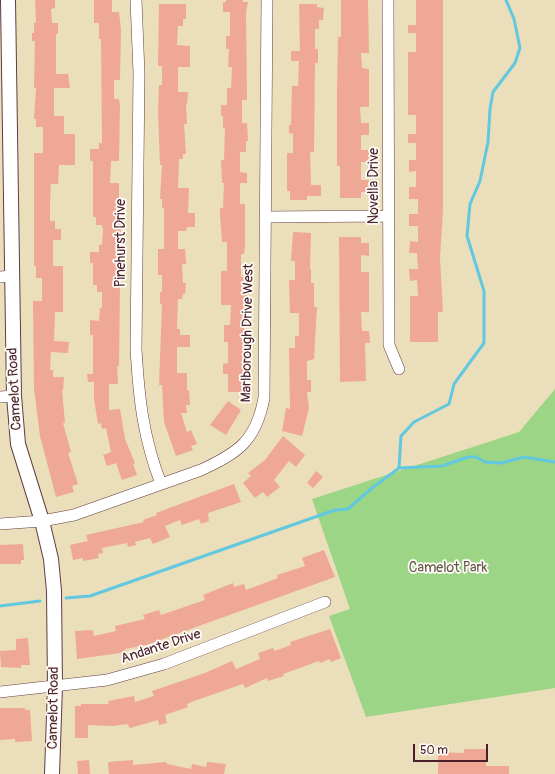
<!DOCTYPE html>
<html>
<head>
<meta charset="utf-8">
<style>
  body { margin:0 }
  #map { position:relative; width:555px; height:774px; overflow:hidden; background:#ebdebb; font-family:Pangolin,sans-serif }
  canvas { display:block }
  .scale { position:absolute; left:413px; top:744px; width:75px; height:18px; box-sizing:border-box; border:2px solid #4a1f2b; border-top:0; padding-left:5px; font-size:12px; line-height:14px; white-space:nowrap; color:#4a1f2b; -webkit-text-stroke:3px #fdfcf7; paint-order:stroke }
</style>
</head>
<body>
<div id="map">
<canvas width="555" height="774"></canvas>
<div class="scale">50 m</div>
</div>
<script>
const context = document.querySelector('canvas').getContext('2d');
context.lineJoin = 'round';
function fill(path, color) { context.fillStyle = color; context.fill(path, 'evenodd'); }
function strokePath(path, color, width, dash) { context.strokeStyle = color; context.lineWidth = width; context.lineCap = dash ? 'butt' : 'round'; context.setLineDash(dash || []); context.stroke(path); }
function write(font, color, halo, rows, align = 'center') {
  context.font = font + ' Pangolin,sans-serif'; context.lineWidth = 3.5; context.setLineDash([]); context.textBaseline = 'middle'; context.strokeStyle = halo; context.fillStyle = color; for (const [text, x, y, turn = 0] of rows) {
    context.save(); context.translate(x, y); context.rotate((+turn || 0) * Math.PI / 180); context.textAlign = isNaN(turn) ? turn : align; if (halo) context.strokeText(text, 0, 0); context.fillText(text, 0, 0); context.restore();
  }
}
const green = new Path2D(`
  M555,389v299l-189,29 -37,-101 21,-7 -38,-110 207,-67z`);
const stream = new Path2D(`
  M399,468l43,-2 26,-9h8l9,5 16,1 23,-6 31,5
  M66,598l24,-2 245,-86 13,-1 24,-21 27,-20 2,-32 13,-14 35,-18 5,-20 30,-41v-52l-17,-55 3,-32 10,-23 8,-39 2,-33 3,-17 22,-29 5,-15 -6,-29 -8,-19
  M0,606l40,-5`);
const building = new Path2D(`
  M35,0h20v8l-4,1 1,14h6v11h-2v40h12l2,14h-16v28h10v18h11v31h-16l-1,19h-7l-1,19v18h5v8h6v11h-8v26h10v46h-8l-1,29 15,1 -1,11 -17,-1 -1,18h3v7h11l-1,13h-1l3,33h-2l8,29 -3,1 10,31 -6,2 2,6 -18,5 -16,-61 -6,-47 -1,-88h9v-23h-6v-12h-2v-113h9v-26h-7v-8h-2l2,-31h-2l1,-47h-3v-8h2v-10h2z
  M94,0h18v12h7l2,17 -1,51h-6v19h5l1,7 -1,55h-8l-1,22h9v20h2l-2,163h-2l1,18h-9v26l11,-1 5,30 10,24 -2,1 4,11 -15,5 -6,-17 -9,3 -4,-11 8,-3 -5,-24 -4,1 -1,-6 -3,1 -4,-25v-17h-6l-1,-8h6v-39h-3v-15l9,1 1,-13h2v-16h-5v-7h-4v-22h-3v-11h9v-7h3l1,-16 -1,-4h-6v-8h-3v-56h-3v-12h9v-6h3l-1,-104h-2v-16h-5z
  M226,0h17v2h5l-2,11 1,87h-5v23h5l1,18h-2v11h-6v20l7,1v10h-7v21h5v43l-1,7h-3v23h7l-1,34 -3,5 2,65h-4v11h-14v-18h-5v-10l5,-1v-21h-4v-17h6l1,-20h-10v-34h6v-29h-5l-2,-26v-8h3l1,-25h-2l-1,-23h3l1,-32h-2v-12h-2v-11h6v-17h4l1,-21h-4l1,-18h-3v-13h4v-24h-7v-10h3z
  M341,0h27l1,53h-8l1,15 7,1v38h-9l1,16h8v12h-8v15h8v12h-8v18h8v12h-8v6h-21v-32h-3v-75l1,-54h3z
  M416,0h27v209l-3,49 3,54h-5v30h-28v-46h8l-1,-16 -7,1 -1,-12h9l-1,-16h-8l1,-12 8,1v-16h-9v-12h9v-15h-9v-12h7v-16l-7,1v-12h7v-17h-8v-9h8v-19h-8v-63h8v-19h-8v-8h8z
  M159,4h27v15h-3v7h-5l-1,19 13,1v21h-12v25h10l-1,12h-1l1,20h-3l2,30h-3v5h-4l-1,29h11l-1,25h7v14h-8l-1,4h-8v18h7l1,15h-4l1,19h3l-1,11h-2l-1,5h-4l-1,30h3v6h10v12h-13v26h10v17h2l1,15h-4l1,8h-6l6,19 4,-2 6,14 -6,2 2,4 -17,6 -12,-34 -2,-37h-3l3,-81h-2v-12h2v-17h-4v-26h6v-41h-2v-9h-2l2,-34h-2l-2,-54 1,-26h3v-19h-4z
  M299,4h18v3l7,1 -1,12h-4v9h-4v20h3v14h-3l-1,89h-4l1,33h10v11h-14v4h-17v-9h-3v-38h6v-19l-4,-1v-8h2l1,-39h6l1,-25h-8v-10h9z
  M293,232l18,1 -1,36h1v14h3v24h3l-3,52 -7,2v19h4v12h-4l2,16 -7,28 -20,-5 4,-23 4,1 -1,-61h6v-12h4v-23h-9l-1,-33h6v-19h-4z
  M339,237h22v6h8v13l-8,-1v17h8v40h-8l1,19h7l1,12h-5l1,38 -26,1z
  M228,401l13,9 -15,25 -16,-10z
  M283,436l22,19 -9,12 -7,-6 -15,19 6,7 -13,10 -4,-5 -8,6 -12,-15 8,-7 -3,-3 17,-13z
  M316,471l7,6 -10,11 -6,-5z
  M234,484l7,18 -33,11 1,8 -8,3 -2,-5 -17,6 -2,-5 -15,6 5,11 -17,7 -3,-6 -15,4 1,3 -8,2 -1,-4 -25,5 1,5 -5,1 1,4 -16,3v-3l-10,2 -3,-15 18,-4 -2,-6 58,-13 -1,-2 14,-5 -1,-2z
  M23,544l1,16h-3v4h-21v-19z
  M324,550l11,27 -189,68 -21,4 1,3 -13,2 -36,5 -2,-28 18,-1 1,6 22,-5 -1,-5 30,-7 -2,-4 16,-5 2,5 44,-15 -2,-5 30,-12 1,4 10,-3 2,6 32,-12 -1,-3 28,-9 -3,-8z
  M330,629l11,29 -10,4 -1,-3 -10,4 -1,-2 -36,13 1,2 -16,5 -1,-3 -22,10 -2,-4 -49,17 -7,3 1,3 -23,8 2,8 -8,2 -1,-5 -28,8 -3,-4 -14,2 -25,-1v13h-13v-32h6v-2h28l-1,-3 26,-5 1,6 19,-6 -2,-5 53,-18 27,-12 4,8 24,-10 -2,-6 15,-5 2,3 16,-6 -1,-3z
  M28,638l2,27h-9v3l-20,-1 -1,-16 16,-1v-11z
  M0,708h25v2h5l2,31 -17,1v-3l-15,1z
  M464,749h22v17h23v8h-71v-22l26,1z
  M89,760l1,14h-12l-1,-13z
  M133,760v5l33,-3 1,2 24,5 1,-5 14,3 1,-5 19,2 -2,10h-115l-1,-12z`);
const minor = new Path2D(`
  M136,0l3,73 -3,276c3,50 7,88 25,135
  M388,0l1,345 10,24
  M265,217l124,-1
  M0,277l11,-1
  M0,397l14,-1
  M0,524l42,-3 32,-6 127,-45c37,-17 55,-29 63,-72l3,-398
  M0,692l107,-12 57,-16 161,-62`);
const tertiary = new Path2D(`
  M8,0l6,396 4,48 24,77 9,38 3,32 1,95 -3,88`);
const streetNames = [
  ["Novella Drive",374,186,-90],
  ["Pinehurst Drive",121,243,-90],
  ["Marlborough Drive West",248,333,-89],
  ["Camelot Road",15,389,-93],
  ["Andante Drive",161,647,-18],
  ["Camelot Road",54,708,-89]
];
const parkNames = [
  ["Camelot Park",448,568]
];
fill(green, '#9dd587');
strokePath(stream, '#62c8e0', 3);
fill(building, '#efa895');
strokePath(minor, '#623c41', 12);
strokePath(tertiary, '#623c41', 16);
strokePath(minor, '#fff', 11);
strokePath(tertiary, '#fff', 14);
write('14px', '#4a1f2b', '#fdfcf7', streetNames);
write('14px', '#635647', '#fdfcf7', parkNames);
</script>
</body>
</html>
